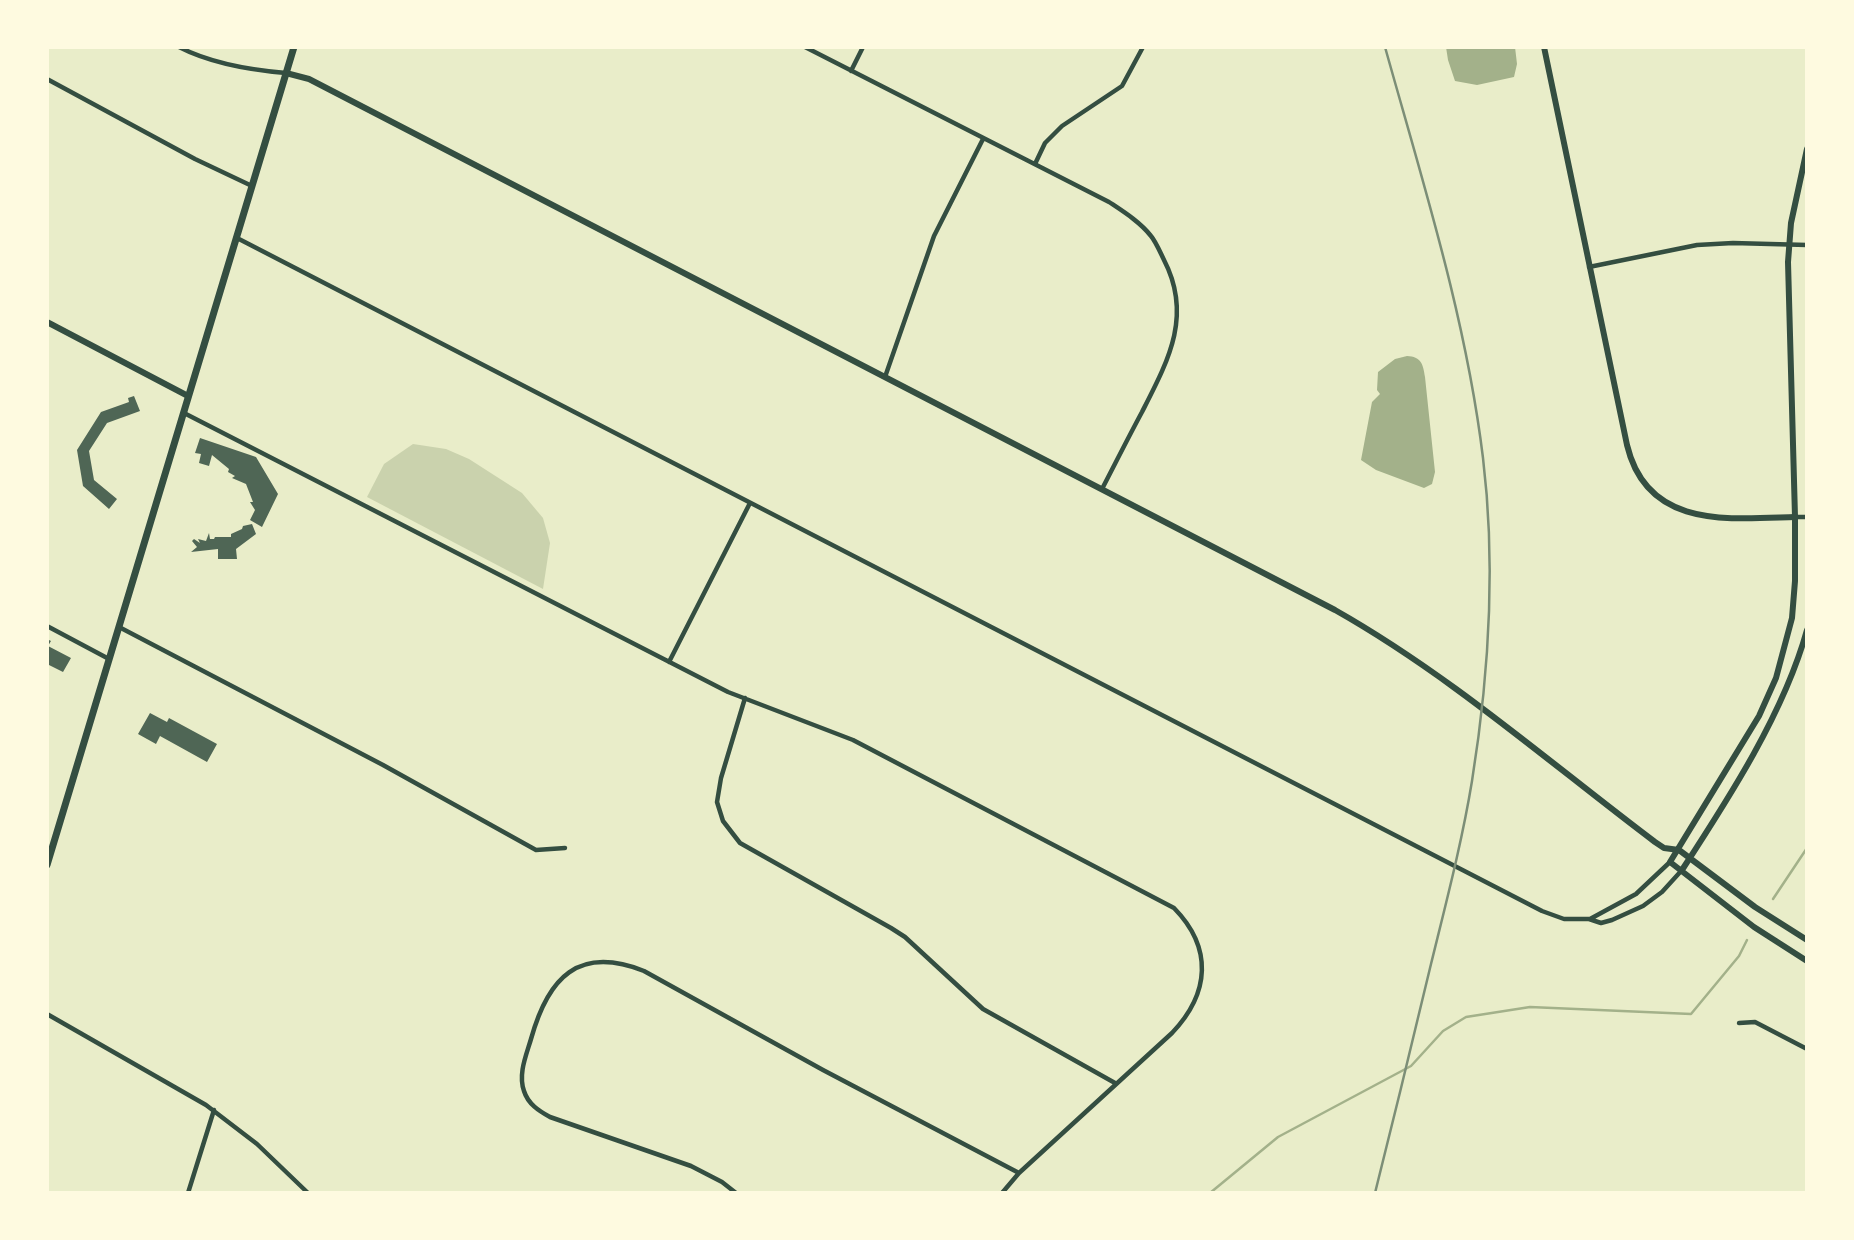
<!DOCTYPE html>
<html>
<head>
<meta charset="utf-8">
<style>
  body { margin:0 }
  #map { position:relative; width:1854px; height:1240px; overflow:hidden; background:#e9edc9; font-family:Overpass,sans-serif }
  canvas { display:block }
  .frame { position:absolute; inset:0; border:49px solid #fefae0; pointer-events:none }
</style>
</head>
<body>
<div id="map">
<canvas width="1854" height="1240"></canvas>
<div class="frame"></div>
</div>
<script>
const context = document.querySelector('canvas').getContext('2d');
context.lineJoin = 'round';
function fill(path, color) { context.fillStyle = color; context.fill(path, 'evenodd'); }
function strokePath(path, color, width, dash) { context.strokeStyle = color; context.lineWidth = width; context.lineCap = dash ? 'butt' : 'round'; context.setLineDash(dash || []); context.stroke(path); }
const green = new Path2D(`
  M413,444l33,5 23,10 53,34 21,25 7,25 -7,46 -176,-92 17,-33z`);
const water = new Path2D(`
  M1446,47h69l2,17 -3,13 -37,8 -22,-4 -7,-21z
  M1407,356c14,1 16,7 18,21l10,95 -3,12 -8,4 -48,-18 -15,-10 11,-58 8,-8 -3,-4 1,-18 17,-13z`);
const stream = new Path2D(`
  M1773,899l34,-51
  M1210,1193l68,-56 133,-71 32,-35 23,-14 64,-10 161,7 48,-58 8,-16`);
const building = new Path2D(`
  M134,396l6,15 -33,12 -18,28 5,29 23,19 -8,10 -26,-23 -6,-36 24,-38 28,-10 -1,-4z
  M200,438l56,19 22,37 -16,33 -12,-7 5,-10 -5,-8h3l-7,-18 -14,-6 3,-2 -7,-4 1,-3 -17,-14 -3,11 -10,-3 2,-9 -6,-1z
  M252,524l4,10 -20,15 1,10h-19v-10l-27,3 6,-5 -5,-6 2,-2 6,4 -2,-4 8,2 3,-8 1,6h4l1,-2h16v-3l11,-5 1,-3z
  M47,639l4,2 -3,5 23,12 -8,14 -16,-8z
  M150,713l17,9 2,-4 48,26 -10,18 -47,-26 -4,8 -18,-10z`);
const minor = new Path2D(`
  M179,47c33,17 71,23 107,26
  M805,47l304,155c15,10 31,20 42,34 5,6 9,16 13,24 29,56 4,101 -22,152 -14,26 -27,52 -40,77
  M851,71l12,-24
  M47,79l148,80 57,27
  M1035,164l10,-21 17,-17 60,-40 21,-39
  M237,238l1305,673 22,8h25l12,4 11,-3 31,-14 19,-14 20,-22
  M1589,267l108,-22 36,-2 74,2
  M885,377l49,-141 49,-97
  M184,413l544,279 125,48 321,168c39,40 36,85 -2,125l-153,140 -17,20
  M1795,517h12
  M47,626l62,33
  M119,627l264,138 153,85 29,-2
  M669,662l81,-159
  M745,698l-24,80 -4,24 6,19 17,22 151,85 14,9 78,72 132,74
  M1590,919l46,-25 34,-32
  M47,1014l159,91 51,39 51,49
  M1739,1023l16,-1 52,27
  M188,1193l26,-83
  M736,1193l-14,-11 -31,-16 -141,-49c-11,-6 -22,-13 -26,-26 -6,-17 2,-35 7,-52 17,-61 47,-94 113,-68l179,99 196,103`);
const tertiary = new Path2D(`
  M1544,47l83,398c20,84 101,74 168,72
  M47,322l141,74`);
const secondary = new Path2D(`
  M286,73l23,6 1026,531c115,65 215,153 320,232l9,6 15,2
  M1679,850l76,57 52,33
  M1670,862l89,-146 17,-38 16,-60 3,-37v-64l-7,-255 3,-39 16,-74
  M1670,862l84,65 53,34
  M1682,870c47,-72 102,-157 125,-240`);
const primary = new Path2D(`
  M47,865l247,-818`);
const rail = new Path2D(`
  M1375,1193c19,-76 38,-153 56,-229 15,-61 31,-122 41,-183 17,-106 24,-216 11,-323 -17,-140 -60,-275 -98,-411`);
fill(green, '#cad2ad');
fill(water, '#a3b18a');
strokePath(stream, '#a3b18a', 2.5);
fill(building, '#4f6655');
strokePath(minor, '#344e41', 4.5);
strokePath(tertiary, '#344e41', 6);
strokePath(secondary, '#344e41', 6);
strokePath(primary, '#344e41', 7);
strokePath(rail, '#7c8e77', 2.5);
</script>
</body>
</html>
